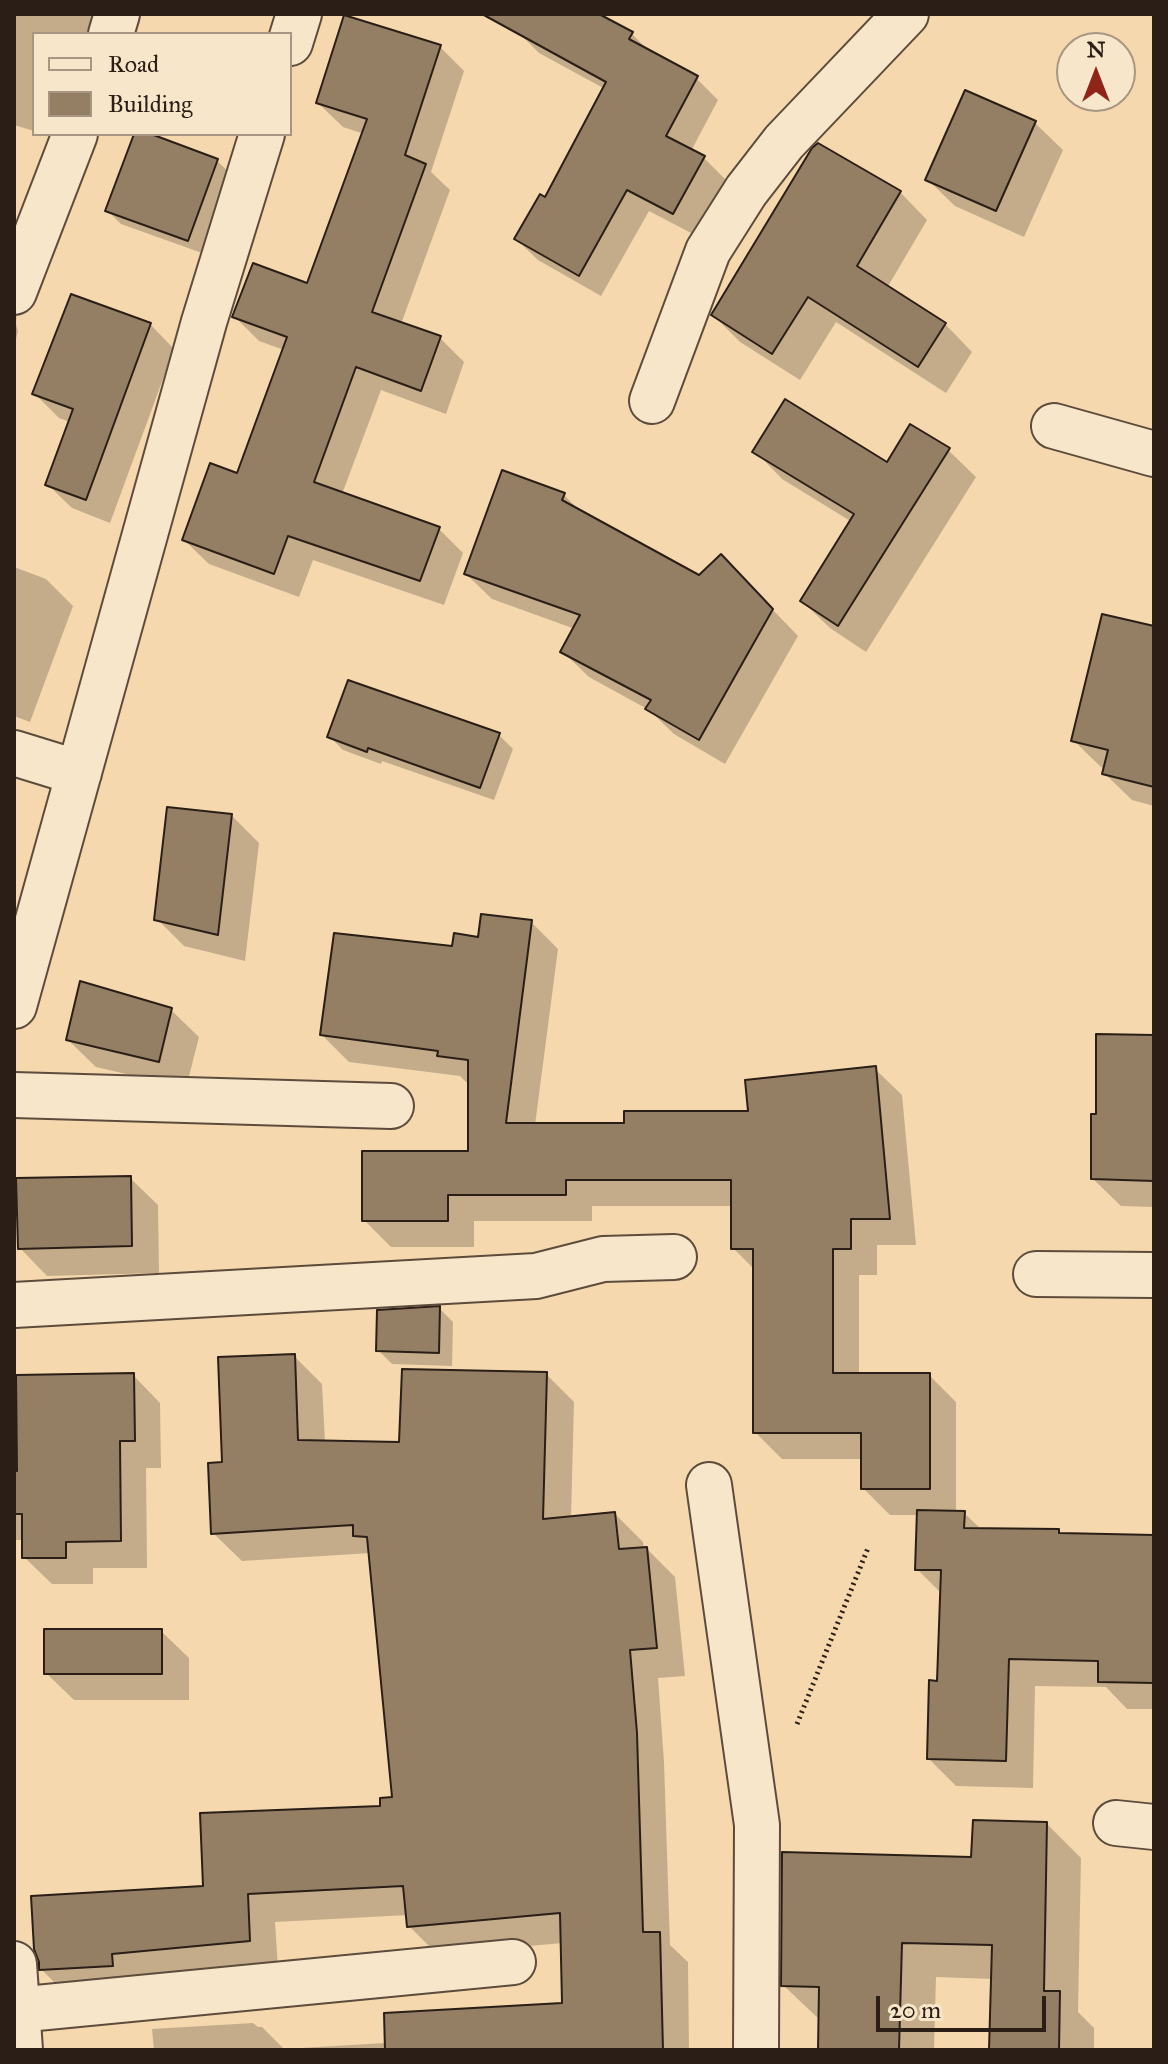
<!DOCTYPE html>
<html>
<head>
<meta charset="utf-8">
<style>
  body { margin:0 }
  #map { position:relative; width:1168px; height:2064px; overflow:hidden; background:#f5d8ae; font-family:"IM FELL Great Primer",serif }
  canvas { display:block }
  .frame { position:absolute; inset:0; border:16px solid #2a1e16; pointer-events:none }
  .legend { position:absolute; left:32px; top:32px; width:260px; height:104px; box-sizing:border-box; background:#f8e6ca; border:2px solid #a69682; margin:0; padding:10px 14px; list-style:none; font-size:24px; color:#2a1e16 }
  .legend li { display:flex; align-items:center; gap:16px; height:40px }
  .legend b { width:40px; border:2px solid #a69682 }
  .north { position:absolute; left:1056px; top:32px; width:80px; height:80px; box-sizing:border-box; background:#f8e6ca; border:2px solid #a69682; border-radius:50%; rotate:0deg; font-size:22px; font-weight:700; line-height:32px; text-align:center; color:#2a1e16 }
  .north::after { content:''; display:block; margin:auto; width:28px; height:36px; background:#8f2418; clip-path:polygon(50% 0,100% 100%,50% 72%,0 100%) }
  .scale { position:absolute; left:876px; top:1996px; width:170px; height:36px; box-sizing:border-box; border:4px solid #2a1e16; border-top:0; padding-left:10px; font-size:24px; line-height:28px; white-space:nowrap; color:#2a1e16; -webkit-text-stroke:6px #f8e6ca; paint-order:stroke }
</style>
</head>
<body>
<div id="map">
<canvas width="1168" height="2064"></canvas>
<div class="frame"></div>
<ul class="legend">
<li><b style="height:10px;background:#f8e6ca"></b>Road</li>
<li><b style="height:22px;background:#947f65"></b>Building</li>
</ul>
<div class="north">N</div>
<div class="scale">20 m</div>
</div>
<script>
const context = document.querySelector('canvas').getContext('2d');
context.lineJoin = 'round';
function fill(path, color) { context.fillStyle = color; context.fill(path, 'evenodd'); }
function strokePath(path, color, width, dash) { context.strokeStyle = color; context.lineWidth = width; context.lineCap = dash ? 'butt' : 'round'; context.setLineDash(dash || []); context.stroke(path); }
const shadow = new Path2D(`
  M14,14h98l-6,20h-72v97l-20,-6z
  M527,14h67l37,19 20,20 45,25 22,22 -27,51 13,7 22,22 -31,55 -46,-24 -48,85 -63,-36 -22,-21 30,-40 59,-110 -66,-36 -22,-22z
  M440,47l24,24 -33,101 19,18 -49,134 39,14 24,24 -18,52 -65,-24 -39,104 97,35 24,24 -19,52 -131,-45 -14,37 -90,-33 -25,-24 54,-65 46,-125 -25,-9 -24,-24 73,-31 56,-152 -21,-7 -25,-24z
  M966,93l69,30 28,27 -39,87 -69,-31 -28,-27z
  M137,134h8l72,27 14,13 -29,79 -81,-29 -14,-14z
  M900,192l27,28 -40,68 58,36 27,28 -26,41 -110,-71 -36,58 -60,-38 -27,-27z
  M14,228l25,26 -22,57 -1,13 2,7 -2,8 -2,-1z
  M150,324l24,25 -64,174 -38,-15 -25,-24 23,-62 -11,-4 -24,-24z
  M948,450l28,27 -110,175 -36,-24 -28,-27 50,-79 -70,-43 -27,-28 133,13z
  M564,495l19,19 117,63 47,6 51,53 -73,128 -51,-30 -25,-24 -60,-33 -26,-25 12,-23 -83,-30 -26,-25z
  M14,567l32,12 27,27 -43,116 -16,-6z
  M1154,628v178l-22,-6 -28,-27 2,-4 -5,-2 -28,-27z
  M499,735l14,14 -19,51 -112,-39 -1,3 -38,-14 -14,-14z
  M232,816l27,27 -14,118 -61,-15 -27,-27z
  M531,922l27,27 -23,176h91l124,-12 125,-44 27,26 14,150h-39v30h-18v100h70l27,27v111h8l18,17 76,1 4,4 92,2v172h-27l-21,-22 -71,-1 -2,102 -77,-2 -27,-27 10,-76 3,-89 -25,-25 2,-54h-29l-27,-27v-29h-81l-27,-27v-162l-22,-22v-42h-141v15h-118v26h-83l-27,-27 106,-67v-70l-4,-1 -6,-6 -111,-14 -27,-27 131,-86z
  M171,1010l28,27 -13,51 -90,-21 -28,-27z
  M1154,1037v170l-33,-1 -28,-27 5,-63z
  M130,1178l28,27 1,68 -112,3 -27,-28z
  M439,1308l14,14 -1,44 -60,-2 -14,-14z
  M294,1356l28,28 3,59 76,1 145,-70 28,28 -3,116 44,-4 28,28 1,7h3l28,28 10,99 -27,2 6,84 6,183 18,17 1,88h-535l-2,-21 101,-6 5,4h4l22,22 118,-7 162,-37 -1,-62 -126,11 -28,-28 -1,-11 -133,7 3,47 -208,29 -29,-29 164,-81 177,-80 12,-9 -23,-246 -129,8 -29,-28 11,-69z
  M133,1375l27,28 1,65h-15l1,100h-54v16h-41l-28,-27v-17h-10v-67h5z
  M161,1631l28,27v42h-115l-28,-27z
  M1047,1824l34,34 -3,154 16,16v22h-103l2,-71 -57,-2 -2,73h-115l1,-30 -37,-35z`);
const building = new Path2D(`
  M482,14h117l34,18 -4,7 69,37 -32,60 39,20 -32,58 -46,-24 -48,86 -65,-37 26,-45 5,3 61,-115z
  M344,15l97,30 -36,110 21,9 -54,148 69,24 -20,55 -65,-24 -42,115 126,45 -20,54 -132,-45 -14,38 -92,-34 28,-77 27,10 50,-136 -55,-20 21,-54 54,20 60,-164 -51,-16z
  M965,90l71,31 -40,90 -71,-31z
  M134,134h17l67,25 -30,82 -83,-30z
  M818,143l83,48 -44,75 89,57 -28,44 -110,-70 -36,57 -61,-39 101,-167z
  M71,294l80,29 -65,177 -41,-15 28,-76 -41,-15z
  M785,399l102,63 23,-38 40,24 -112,178 -38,-25 54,-87 -102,-62z
  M502,470l63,23 -3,7 137,75 22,-21 52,55 -74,131 -54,-31 6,-9 -91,-48 20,-37 -116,-41z
  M1102,614l52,12v161l-52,-13 6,-24 -37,-9z
  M348,680l152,53 -20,55 -112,-40 -1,4 -40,-15z
  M167,807l65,7 -14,121 -64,-15z
  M481,914l51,6 -26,203h118v-12h124l-3,-31 131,-14 14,153h-39v30h-18v124h97v116h-69v-56h-108v-184h-22v-69h-165v15h-118v26h-86v-70h106v-91l-31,-4 1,-5 -118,-16 14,-102 118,13 2,-13 24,4z
  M80,981l92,27 -13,54 -93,-22z
  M1096,1034l58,1v146l-63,-2v-65h5z
  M131,1176l1,70 -114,3 -2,-71z
  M440,1306l-1,47 -63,-2 1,-41z
  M295,1354l3,86 101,2 3,-73 145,3 -4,147 72,-7 4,37 28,-2 10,101 -27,2 7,83 6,199h17l3,118h-278l-1,-37 178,-10 -2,-90 -153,14 -4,-41 -155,8 2,47 -138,13 1,12 -74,4v-8l-5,-13 -3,-53 172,-10 -3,-73 180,-7v-8l12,-1 -25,-260 -14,-1v-11l-142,9 -3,-71 14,-1 -4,-105z
  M134,1373l1,68h-15l1,100 -55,1v16h-44v-44h-8v-43h3l-1,-96z
  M917,1510l48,1 -1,17 95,1v4l95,2v148l-56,-1v-21l-89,-2 -3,102 -79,-2 2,-79 8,1 4,-111h-26z
  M44,1629h118v45h-118z
  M973,1820l74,2 -3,169h16l-1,59h-70l3,-105 -90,-2 -3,107h-81l1,-63 -38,-1 1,-134 189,5z`);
const path = new Path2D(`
  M797,1724l71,-176`);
const minor = new Path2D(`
  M111,34l6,-20
  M290,43l9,-29
  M14,292l61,-158
  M652,401l56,-150 38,-60 38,-49 122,-128
  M1054,426l100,28
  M14,753l65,20
  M14,1006l190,-684 58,-188
  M14,1095l377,11
  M1036,1274l118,1
  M14,1305l522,-29 67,-17 71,-2
  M709,1485l48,340 -1,225
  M1116,1823l38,4
  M14,1964l6,86
  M16,2010l497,-48`);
fill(shadow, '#0003');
fill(building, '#947f65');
strokePath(building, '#2a1e16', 2);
strokePath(minor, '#5d4c3c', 48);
strokePath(path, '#2a1e16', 5, [2, 4]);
strokePath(minor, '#f8e6ca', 44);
</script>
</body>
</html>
